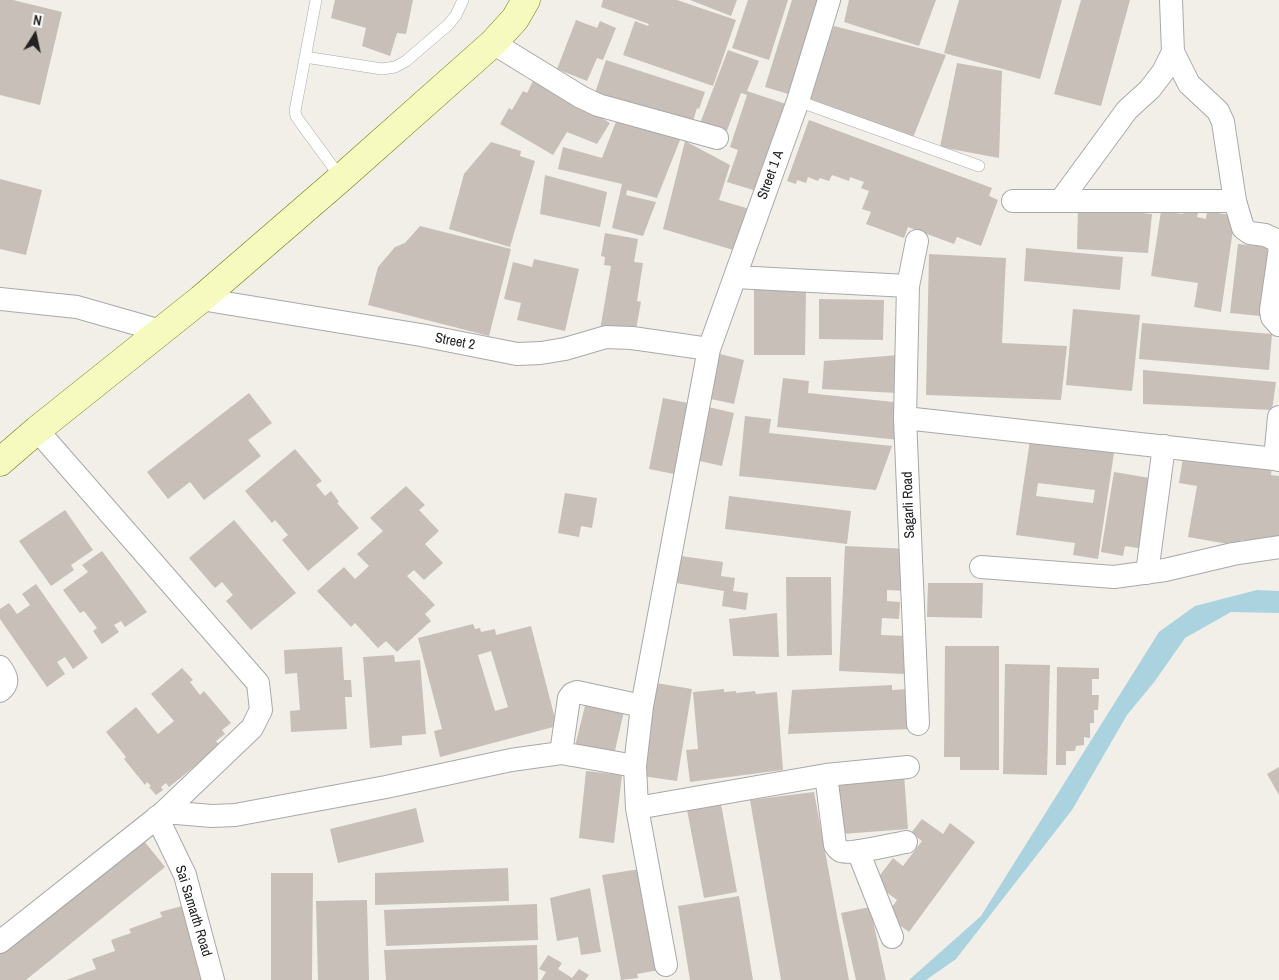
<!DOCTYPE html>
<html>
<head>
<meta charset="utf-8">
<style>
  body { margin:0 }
  #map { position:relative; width:1279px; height:980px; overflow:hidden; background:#f2efe9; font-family:"Archivo Narrow",sans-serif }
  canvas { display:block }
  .north { position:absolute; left:10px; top:10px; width:50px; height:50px; -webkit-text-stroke:4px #fff; paint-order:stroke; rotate:10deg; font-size:14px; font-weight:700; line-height:20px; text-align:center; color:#222 }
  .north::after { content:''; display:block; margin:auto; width:18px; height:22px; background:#222; clip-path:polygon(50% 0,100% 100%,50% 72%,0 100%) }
</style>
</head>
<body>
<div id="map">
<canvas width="1279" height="980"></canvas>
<div class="north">N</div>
</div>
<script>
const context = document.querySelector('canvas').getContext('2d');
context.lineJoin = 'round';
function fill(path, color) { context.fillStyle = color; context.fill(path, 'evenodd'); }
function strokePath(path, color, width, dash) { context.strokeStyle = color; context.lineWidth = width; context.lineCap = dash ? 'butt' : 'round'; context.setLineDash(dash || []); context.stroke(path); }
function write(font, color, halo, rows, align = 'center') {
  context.font = font + ' "Archivo Narrow",sans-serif'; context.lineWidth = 4; context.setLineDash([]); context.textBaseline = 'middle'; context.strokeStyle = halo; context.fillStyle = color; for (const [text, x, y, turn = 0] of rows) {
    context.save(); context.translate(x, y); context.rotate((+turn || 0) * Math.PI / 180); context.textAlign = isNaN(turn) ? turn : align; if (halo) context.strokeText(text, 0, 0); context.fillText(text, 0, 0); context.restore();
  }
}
const water = new Path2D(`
  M1257,590l22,1v22l-48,-1 -46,26 -30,43 -28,34 -55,95 -116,149 -30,21h-17l72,-64 178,-284 36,-26z`);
const building = new Path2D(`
  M0,0h13l49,12 -22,93 -40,-10z
  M335,0h78l-7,34 -9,-1 -7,23 -28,-10 4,-18 -35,-10z
  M603,0h74l59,20 -23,66 -90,-31 12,-34 13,5 1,-2 -48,-17z
  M690,0h47l-6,16z
  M748,0h40l-19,60 -37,-12z
  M792,0h32l-29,96 -30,-9z
  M849,0h87l-17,46 -75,-24z
  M959,0h103l-22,79 -96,-26z
  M1081,0h49l-29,106 -47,-12z
  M576,20l21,8 3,-7 16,7 -13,32 -6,-2 -10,23 -30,-12z
  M834,26l112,29 -34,85 -107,-43z
  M728,50l31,11 -12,30 45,15 -29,87 -36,-11 11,-32 -8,-3 17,-52 -6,-2 -16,43 -26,-10z
  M606,60l99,32 -6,17 -2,-1 -5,16 -97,-31z
  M957,63l45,8 -3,87 -59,-11z
  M535,77l75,46 -13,21 -30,-12 -14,23 -53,-31 9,-16 3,2 11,-19 4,2z
  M617,119l65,16 -25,63 -30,-8 -1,5 30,7 -13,34 -31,-8 10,-44 -64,-15 5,-22 39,11z
  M809,120l183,68 -3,8 9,4 -17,46 -24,-9 -3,7 -46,-17 -4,11 -38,-14 5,-12 -9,-3 7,-18 -8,-3 3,-6 -14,-5 -1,4 -17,-6 -3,6 -9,-3 -2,3 -10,-4 -2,6 -9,-3 -1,4 -9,-3z
  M685,141l45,24 -11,35 34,10 -13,42 -77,-23z
  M491,142l30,9 -1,5 15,5 -25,86 -61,-18 15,-55z
  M545,175l62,17 -7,35 -60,-13z
  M0,179l42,11 -16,65 -26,-6z
  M1078,207l74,7 -4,39 -71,-4z
  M1161,211l22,3 1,-3 14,2 -1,4 9,2 1,-8 28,5 -14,96 -27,-5 4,-24 -47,-7z
  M420,226l91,23 -22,87 -121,-31 10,-38 17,-20 10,-4z
  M605,233l33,6 -4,23 9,1 -6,38 4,1 -6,33 -35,-5 11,-64 -7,-1 1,-8 -4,-1z
  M1238,244l30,3 -8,69 -30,-3z
  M1026,248l97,9 -3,33 -96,-9z
  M929,254l77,4 -4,85 65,3 -6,54 -135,-5z
  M534,259l45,10 -14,62 -48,-11 4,-17 -17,-4 9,-37 19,5z
  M754,290h52l-1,65h-51z
  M819,299l65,1 -1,40 -64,-1z
  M1073,309l67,6 -8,76 -66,-6z
  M1142,323l130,11 -3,36 -130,-11z
  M712,352l32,8 -10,44 -32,-7z
  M899,355l-2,38 -75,-4 2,-28z
  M1143,370l133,12 -4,28 -129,-6z
  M783,378l26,3 -1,12 95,10 -4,37 -122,-13z
  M249,393l23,30 -24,17 13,16 -57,44 -14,-18 -22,17 -21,-27z
  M663,398l35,7 -14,71 -35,-7z
  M704,406l30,7 -12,53 -31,-7z
  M745,416l26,3 -2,14 123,13 -16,44 -137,-14z
  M1030,440l84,13 -16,106 -25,-4 2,-12 -59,-8zM1038,483l57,7 -2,13 -57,-7z
  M295,449l27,32 -6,4 9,11 6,-5 8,11 -2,1 22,25 -51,43 -26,-31 6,-5 -13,-15 -3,3 -27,-32z
  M1184,451l88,15 -1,9 8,1v65l-2,5 -36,-6 -1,6 -52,-9 9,-51 -18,-3z
  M1114,472l42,7 -12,70 -19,-3 -2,10 -22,-4z
  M406,486l19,19 -6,5 20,21 -14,13 18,19 -19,17 -10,-10 -7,6 28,29 -10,9 6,7 -34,31 -11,-11 -8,7 -23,-25 -4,4 -34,-36 27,-24 11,12 14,-13 -12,-12 26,-23 -13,-13z
  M565,493l32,5 -5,30 -11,-2 -2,11 -21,-4z
  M729,496l122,15 -4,33 -122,-15z
  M65,510l28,40 -22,15 3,5 -23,16 -32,-45z
  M234,520l62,73 -45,37 -25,-29 7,-6 -11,-13 -7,6 -26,-30z
  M845,546l65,3 -3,42 -20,-1v11l13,1 -1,17 -17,-1 -1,17 26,1 -3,38 -65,-3z
  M102,551l45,61 -22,15 -4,-6 -7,4 5,7 -17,12 -9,-13 4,-3 -13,-17 -4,2 -17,-23 25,-18 -6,-7z
  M681,556l42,6 -2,14 14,2 -2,13 15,2 -2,17 -24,-4 2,-15 -48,-8z
  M786,577h45l1,78 -45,1z
  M928,583h55l-1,35 -55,-1z
  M36,584l52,74 -15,11 -8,-12 -8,5 8,12 -18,13 -47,-68v-10l9,-6 8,11 13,-9 -8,-11z
  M777,613l2,44 -46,-1 -4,-37z
  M473,624l2,5 5,-1 1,4 14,-3 1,6 35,-9 26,100 -117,31 -6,-26 8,-2 -24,-91zM491,651l17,56 -13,4 -17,-56z
  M945,646h54v124h-39v-13h-16z
  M342,647l2,33h7l1,17h-7l2,32 -56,3 -1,-21 10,-1 -3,-37 -12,1 -1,-24z
  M394,655l1,7 25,-2 6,74 -24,2v9l-32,3 -7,-91z
  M1005,664l45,1 -3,110 -44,-1z
  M1057,667l42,1v11h-7v16h7l-1,15h-4v13h-4v15l-6,-1v8l-8,1 -1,5h-9v14h-10z
  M182,668l11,12 -3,2 10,13 4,-4 27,32 -9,7 3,4 -9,7 4,5 -51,41 -3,-4 -5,4 2,3 -7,5 -7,-8 2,-1 -4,-4 -2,3 -21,-26 2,-2 -20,-25 30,-25 22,27 16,-13 -23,-27z
  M656,683l36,6 -15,92 -35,-5z
  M892,685v5l17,-1 2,40 -123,5 4,-44z
  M724,689v3l12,-1v2l19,-2 1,3 21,-2 6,78 -93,12 -4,-32 12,-1 -5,-57z
  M586,702l38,9 -10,44 -39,-9z
  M1279,767v28l-12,-21z
  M586,771l36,4 -8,68 -35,-5z
  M904,774l4,55 -66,5 -5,-56z
  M814,792l35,188h-68l-31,-180z
  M721,804l16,88 -33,6 -17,-88z
  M416,808l8,34 -86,21 -8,-34z
  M922,819l21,15 7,-11 25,19 -66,90 -23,-17 11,-15 -23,-17 19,-25 10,8 19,-25 -11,-8z
  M140,836l25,31 -139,113h-26v-31z
  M508,868l1,33 -134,4v-32z
  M646,868l18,101 -27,5 1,4 -17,2 -19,-105z
  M271,873h42l-1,107h-41z
  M590,888l11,64 -20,3 -3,-18 -21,4 -7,-43z
  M739,896l14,84h-63l-12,-74z
  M367,900l2,80h-51l-2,-79z
  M537,904l1,36 -152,6 -2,-36z
  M182,906l20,74h-136l30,-11 -4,-10 23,-8 -4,-11 20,-7 -2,-4 33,-12 -2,-5z
  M870,907l16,73h-30l-15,-67z
  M537,945l1,35h-152l-2,-30z
  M548,955l14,8 -4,6 14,9 7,-9 10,6 -4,5h-44l5,-8 -7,-3z`);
const lane = new Path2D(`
  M316,0l-21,111 1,5 4,6 41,56
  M305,57l77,12 13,-2 11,-6 42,-36 8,-10 7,-15
  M798,101l181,65`);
const street = new Path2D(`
  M493,43l88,54 17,8 119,33
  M1173,52l16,32 29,27 5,11 12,79
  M1061,200l66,-90 23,-21 13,-17 10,-20 -2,-52
  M1013,201h222l8,27 7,5 15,2 11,5 3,6
  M917,241l-9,45 -3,132 13,306
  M1279,254l-8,56 1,7 7,8
  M735,277l173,9
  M0,299l77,8 84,24
  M201,299l220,36 96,19 24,-1 24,-4 41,-12 26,1 77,11
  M1279,417l-4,42 4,1
  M905,418l370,41
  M981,567l133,10 51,-7 68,-16 46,-7
  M1147,573l17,-127
  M0,667c7,9 10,16 0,24
  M561,753l8,-55 3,-4 5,-2 65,14
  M826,775l82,-8
  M637,808l189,-33 9,70c2,2 3,5 6,6 9,4 53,-7 65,-9
  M164,812l48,4 23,-1 151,-28 125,-27 50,-7 74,13
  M157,817l28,58 28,105
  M858,851l34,86
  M0,942l164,-130 88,-84 9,-18 -3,-27 -221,-253
  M666,965l-29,-157 -2,-42 7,-60 67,-357 89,-248 31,-101`);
const secondary = new Path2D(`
  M0,462l37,-32 164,-131 140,-121 152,-135 22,-24 11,-19`);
const streetNames = [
  ["Street 1 A",771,175,-70],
  ["Street 2",455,342,11],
  ["Sagarli Road",909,505,-92],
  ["Sai Samarth Road",193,911,73]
];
fill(water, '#aad3df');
fill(building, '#c7bfb8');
strokePath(lane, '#a9a9a9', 12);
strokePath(street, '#a9a9a9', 24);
strokePath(secondary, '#707d05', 29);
strokePath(lane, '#fff', 11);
strokePath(street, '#fff', 22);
strokePath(secondary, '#f7fabf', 28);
write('14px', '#222', '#fff', streetNames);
</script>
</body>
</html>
